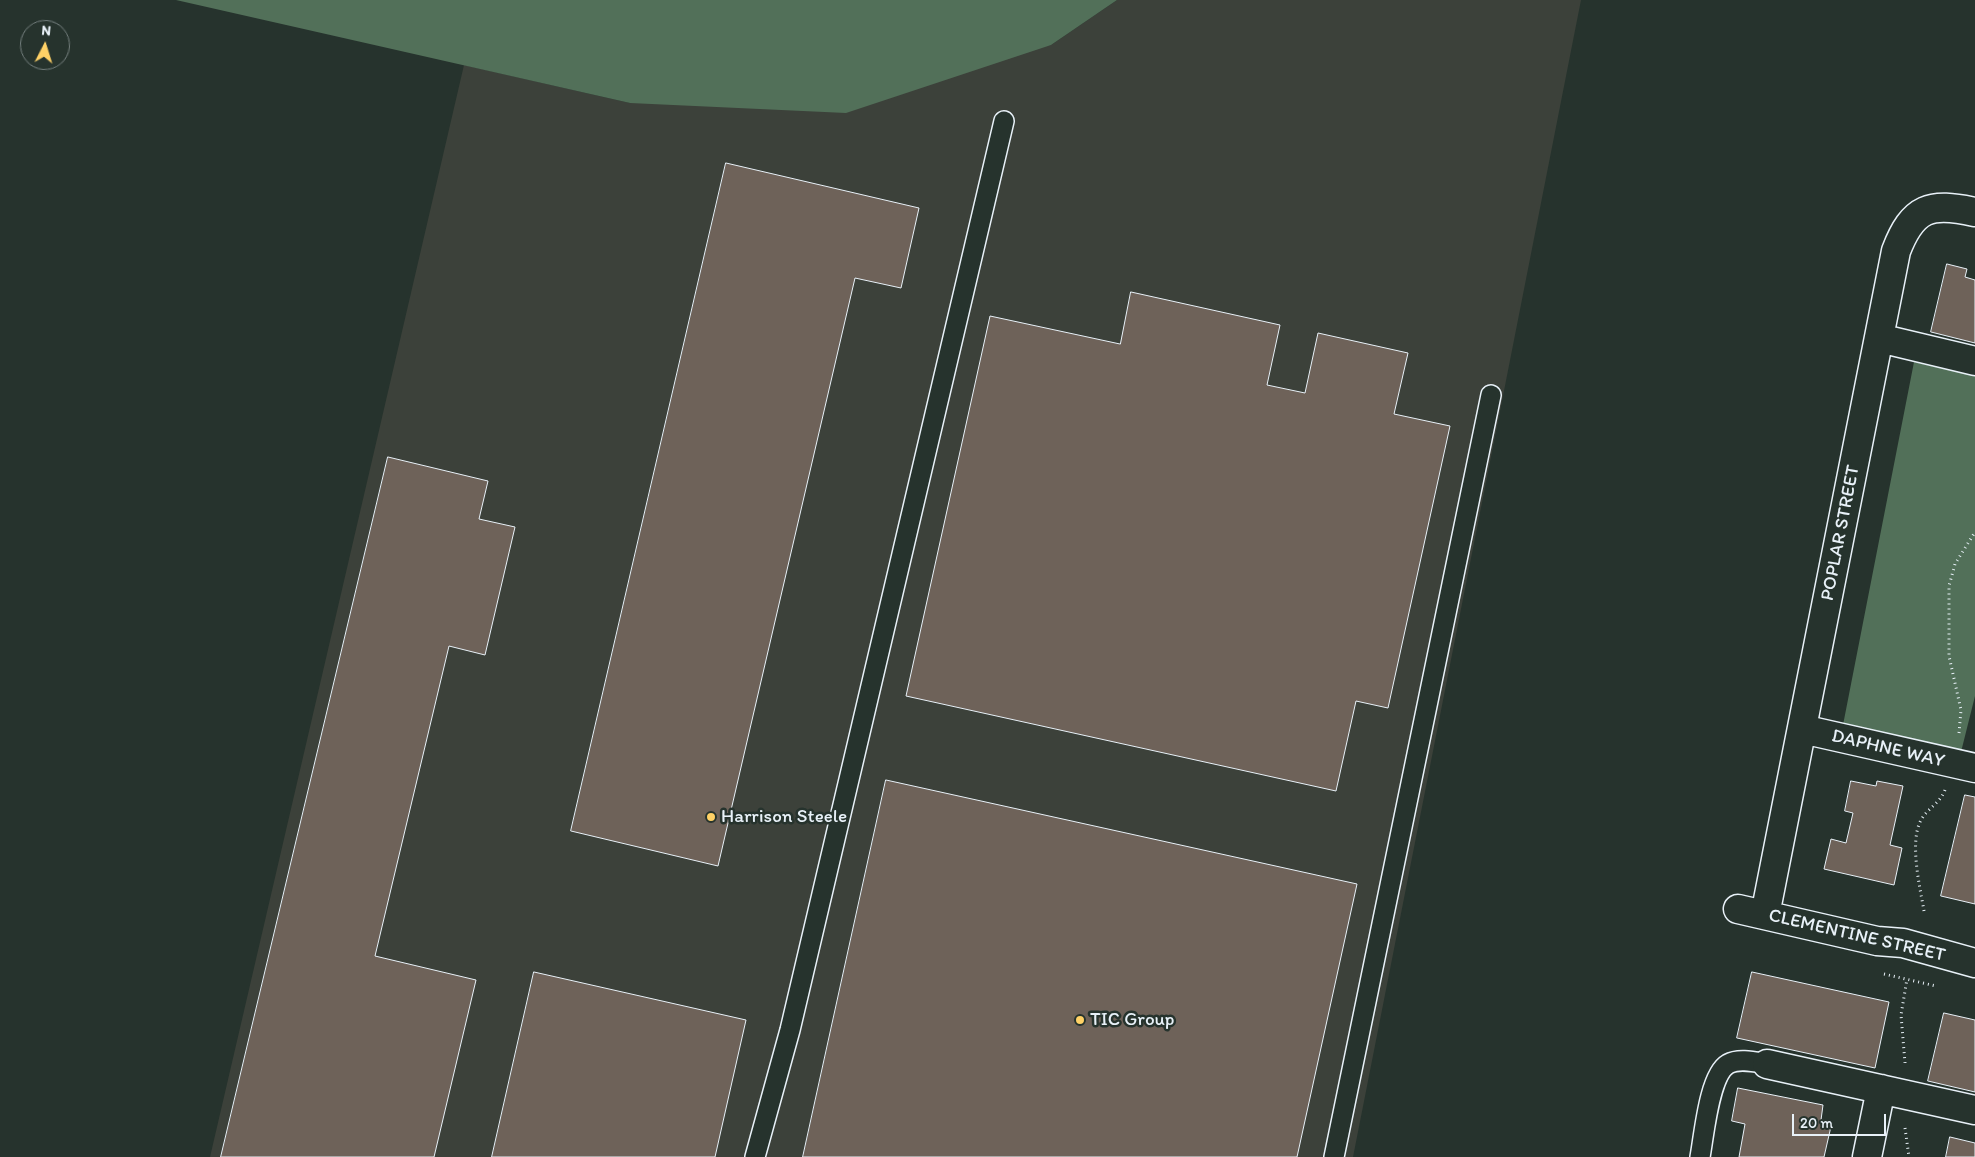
<!DOCTYPE html>
<html>
<head>
<meta charset="utf-8">
<style>
  body { margin:0 }
  #map { position:relative; width:1975px; height:1157px; overflow:hidden; background:#26332d; font-family:Itim,sans-serif }
  canvas { display:block }
  .north { position:absolute; left:20px; top:20px; width:50px; height:50px; box-sizing:border-box; background:#26332d; border:1px solid #747f7e; border-radius:50%; rotate:5deg; font-size:14px; font-weight:700; line-height:20px; text-align:center; color:#e8f1f8 }
  .north::after { content:''; display:block; margin:auto; width:18px; height:22px; background:#ffd166; clip-path:polygon(50% 0,100% 100%,50% 72%,0 100%) }
  .scale { position:absolute; left:1792px; top:1114px; width:94px; height:22px; box-sizing:border-box; border:2px solid #e8f1f8; border-top:0; padding-left:6px; font-size:15px; line-height:18px; white-space:nowrap; color:#e8f1f8; -webkit-text-stroke:4px #26332d; paint-order:stroke }
</style>
</head>
<body>
<div id="map">
<canvas width="1975" height="1157"></canvas>
<div class="north">N</div>
<div class="scale">20 m</div>
</div>
<script>
const context = document.querySelector('canvas').getContext('2d');
context.lineJoin = 'round';
function fill(path, color) { context.fillStyle = color; context.fill(path, 'evenodd'); }
function strokePath(path, color, width, dash) { context.strokeStyle = color; context.lineWidth = width; context.lineCap = dash ? 'butt' : 'round'; context.setLineDash(dash || []); context.stroke(path); }
function write(font, color, halo, rows, align = 'center') {
  context.font = font + ' Itim,sans-serif'; context.lineWidth = 5; context.setLineDash([]); context.textBaseline = 'middle'; context.strokeStyle = halo; context.fillStyle = color; for (const [text, x, y, turn = 0] of rows) {
    context.save(); context.translate(x, y); context.rotate((+turn || 0) * Math.PI / 180); context.textAlign = isNaN(turn) ? turn : align; if (halo) context.strokeText(text, 0, 0); context.fillText(text, 0, 0); context.restore();
  }
}
const built = new Path2D(`
  M1117,0h464l-228,1157h-1143l254,-1092 166,38 421,-58z`);
const green = new Path2D(`
  M176,0h941l-66,45 -205,68 -216,-10z
  M1914,362l61,14v320l-14,56 -118,-27z`);
const building = new Path2D(`
  M726,163l193,45 -18,80 -46,-10 -137,588 -147,-35z
  M1947,264l20,5 -2,8 10,3v63l-44,-11z
  M1131,292l149,33 -13,60 38,8 13,-60 90,20 -14,61 56,12 -62,282 -32,-7 -20,90 -430,-95 84,-380 130,28z
  M388,457l100,24 -9,38 36,8 -30,128 -36,-9 -74,310 101,24 -42,177h-213z
  M886,780l471,104 -60,273h-494z
  M1851,781l25,5 1,-5 26,5 -13,59 12,3 -8,37 -70,-16 7,-30 15,4 7,-30 -8,-2z
  M1965,795l10,2v107l-34,-8z
  M534,972l212,48 -31,137h-223z
  M1752,972l137,30 -14,66 -138,-30z
  M1944,1013l31,7v72l-47,-11z
  M1738,1088l85,17 -2,15 11,2 -8,35h-85l6,-33 -13,-3z
  M1950,1137l25,6v14h-29z`);
const path = new Path2D(`
  M1959,733l2,-23 -12,-54v-70l6,-22 20,-32
  M1924,911c-4,-24 -15,-69 -3,-91 7,-12 19,-17 24,-30
  M1884,974l52,12
  M1905,1063l-4,-48 6,-36
  M1905,1128l4,29`);
const service = new Path2D(`
  M755,1157l35,-127 214,-909
  M1334,1157l157,-762
  M1700,1157c4,-21 9,-82 28,-93 11,-6 27,-2 39,0`);
const minor = new Path2D(`
  M1879,338l96,23
  M1802,729l173,39
  M1738,909l139,32 26,2 72,20
  M1765,915l131,-664c17,-44 34,-49 79,-39
  M1767,1064l208,46
  M1867,1157l14,-68`);
const markers = [
  [711,817,5,"#ffd166"],
  [1080,1020,5,"#ffd166"]
];
const streetNames = [
  ["POPLAR STREET",1841,533,-79],
  ["DAPHNE WAY",1888,749,13],
  ["CLEMENTINE STREET",1857,936,13]
];
const poiNames = [
  ["Harrison Steele",721,817],
  ["TIC Group",1090,1020]
];
fill(built, '#3c413a');
fill(green, '#527059');
fill(building, '#6e6259');
strokePath(building, '#e8f1f8', 1);
strokePath(service, '#e8f1f8', 22);
strokePath(minor, '#e8f1f8', 31);
strokePath(path, '#e8f1f8', 3, [1, 4]);
strokePath(service, '#26332d', 19);
strokePath(minor, '#26332d', 28);
for (const [x, y, r, color] of markers) { const dot = new Path2D(); dot.arc(x, y, r, 0, 2 * Math.PI); context.fillStyle = color; context.fill(dot); strokePath(dot, '#26332d', 2); }
write('19px', '#e8f1f8', '#26332d', streetNames);
write('19px', '#e8f1f8', '#26332d', poiNames, 'left');
</script>
</body>
</html>
